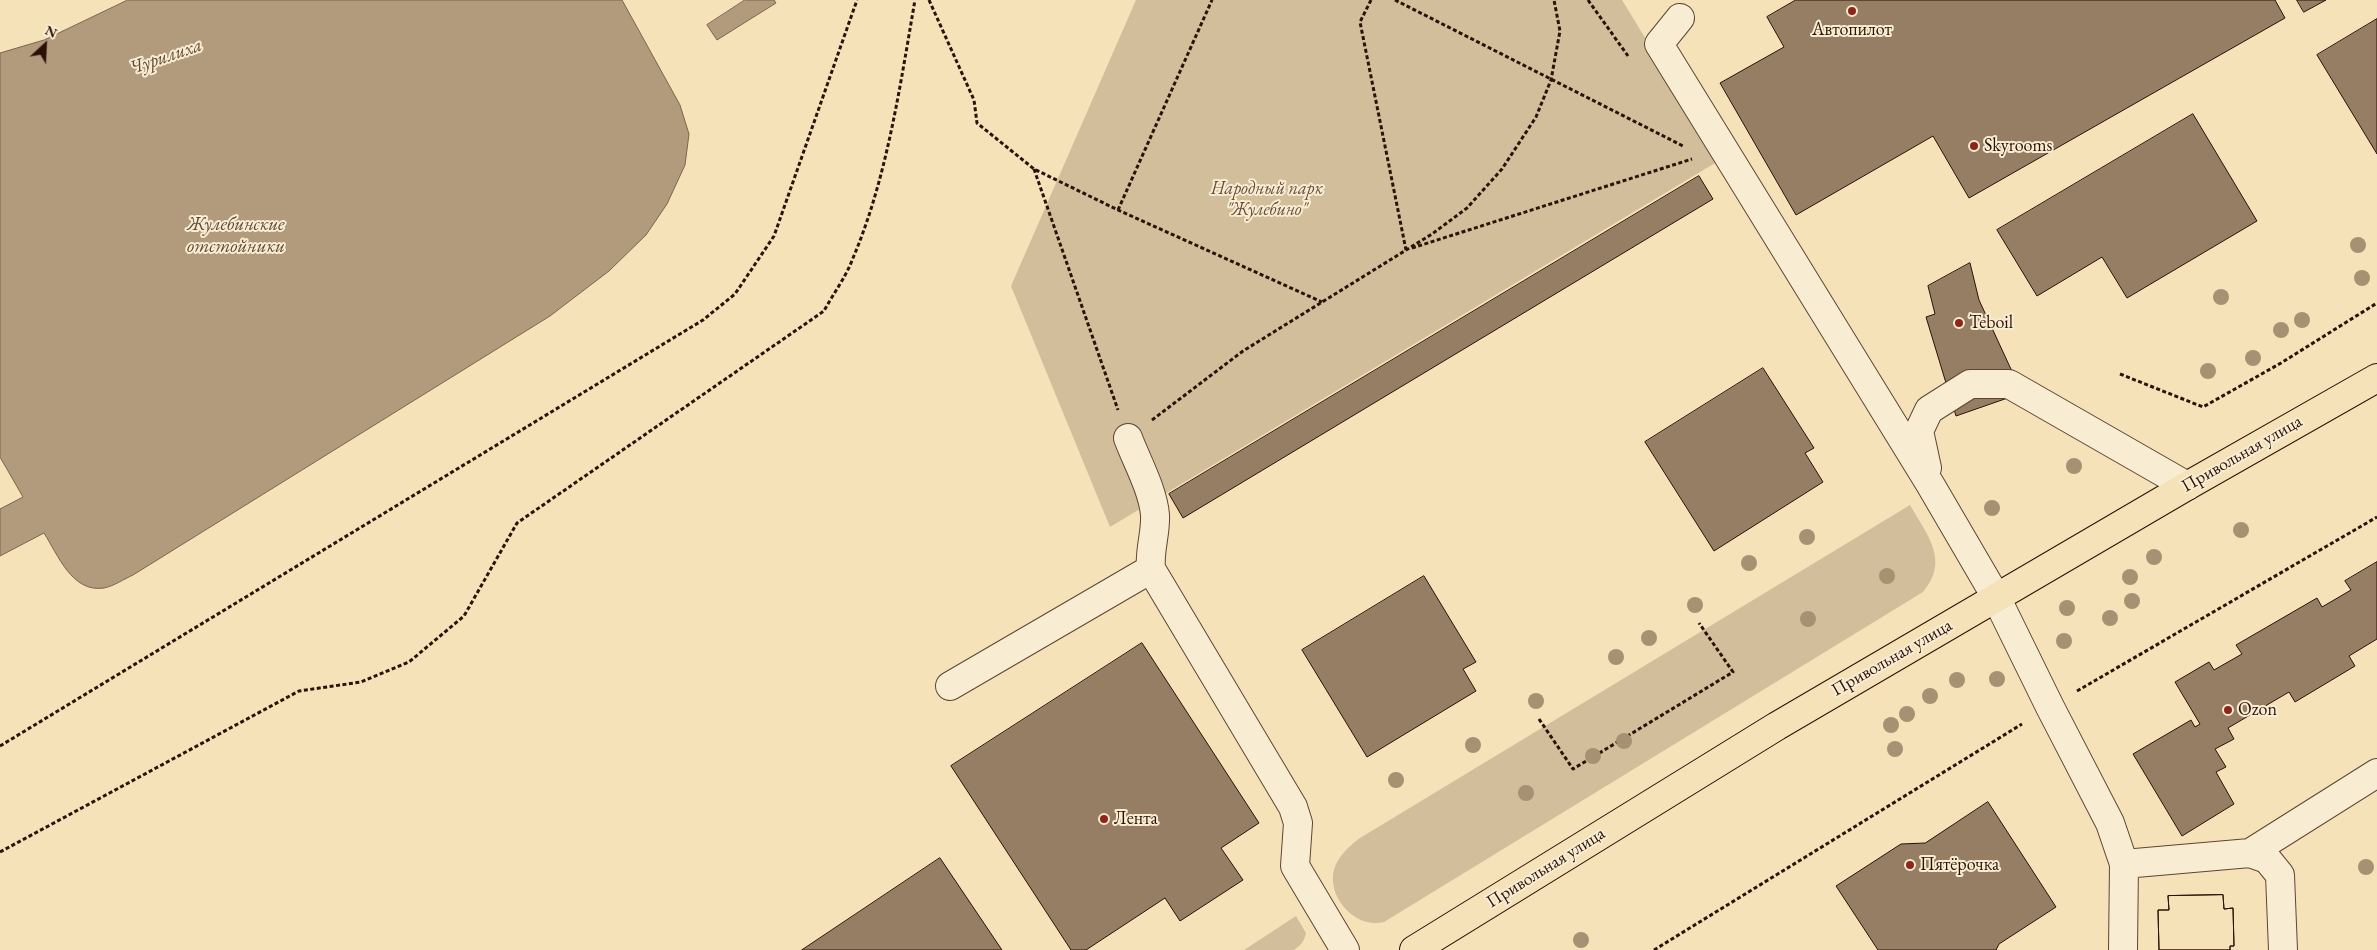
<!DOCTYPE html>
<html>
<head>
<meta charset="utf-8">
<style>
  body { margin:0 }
  #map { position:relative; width:2377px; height:950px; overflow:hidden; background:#f5e2b9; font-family:"EB Garamond",serif }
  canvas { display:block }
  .north { position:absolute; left:20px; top:20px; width:50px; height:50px; -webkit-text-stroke:4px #f8ecd2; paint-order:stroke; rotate:25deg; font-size:14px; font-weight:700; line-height:20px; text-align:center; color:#2c1106 }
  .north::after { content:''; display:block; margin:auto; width:18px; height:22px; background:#2c1106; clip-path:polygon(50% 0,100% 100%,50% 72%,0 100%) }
</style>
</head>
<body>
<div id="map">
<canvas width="2377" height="950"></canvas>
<div class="north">N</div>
</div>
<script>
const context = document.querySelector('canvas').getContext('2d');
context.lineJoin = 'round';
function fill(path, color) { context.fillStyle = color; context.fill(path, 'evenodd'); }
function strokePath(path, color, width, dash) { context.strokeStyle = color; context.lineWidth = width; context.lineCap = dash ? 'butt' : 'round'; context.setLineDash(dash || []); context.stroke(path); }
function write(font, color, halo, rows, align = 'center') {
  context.font = font + ' "EB Garamond",serif'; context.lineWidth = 4; context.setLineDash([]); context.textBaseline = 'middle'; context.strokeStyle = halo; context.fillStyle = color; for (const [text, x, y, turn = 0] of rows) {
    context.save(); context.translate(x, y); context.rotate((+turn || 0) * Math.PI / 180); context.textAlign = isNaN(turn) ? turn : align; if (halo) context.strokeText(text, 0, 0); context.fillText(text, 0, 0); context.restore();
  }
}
const green = new Path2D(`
  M1136,0h486l98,160 -610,367 -99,-241z
  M1910,505c17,30 40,55 13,87l-539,330c-26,7 -53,-20 -51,-46 1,-16 15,-29 27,-38z
  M1296,916l10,17c-2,9 -5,12 -12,17h-50z`);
const water = new Path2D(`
  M128,0h494l58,105 9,29 -4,31 -18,39 -21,31 -37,36 -59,45 -417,259c-9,4 -19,11 -29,13 -32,5 -46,-33 -60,-55l-44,23v-47l23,-12 -23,-40v-404l44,-13z
  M745,0h29l2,3 -59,37 -10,-15z`);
const building = new Path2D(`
  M1796,0h479l10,18 -316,180 -36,-62 -137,79 -76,-132 64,-36 -17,-30z
  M2297,0h29l-22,12z
  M2377,19v135l-60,-99z
  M2193,114l64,107 -130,77 -25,-41 -65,39 -40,-66z
  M1699,176l14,23 -530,319 -14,-24z
  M1970,263l9,37 43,93 -66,23 -30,-99 9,-3 -7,-28z
  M1763,368l51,80 -9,5 18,29 -109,69 -69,-109z
  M2377,562v77l-28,17 6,10 -60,36 -6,-10 -61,36 6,11 -19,10 11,18 -10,5 18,32 -52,32 -49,-82 58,-34 4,7 5,-3 -25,-42 34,-20 5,8 28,-16 -6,-9 81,-47 5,9 29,-17 -6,-9z
  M1424,576l52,86 -13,7 13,22 -109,66 -65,-107z
  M1142,643l117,180 -38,25 22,32 -63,41 -15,-23 -79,52h-15l-120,-184z
  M1988,802l68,105 -57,37 -3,6h-118l-42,-64 65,-42 24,-1z
  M940,858l62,92h-200z
  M2223,895l1,14 9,-1 1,38h-4v4h-71l-1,-40h11l-1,-14z
  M2223,895l1,14 9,-1 1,38h-4v4h-71l-1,-40h11l-1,-14z`);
const path = new Path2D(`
  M929,0l45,100 3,23 57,46 84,41 204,92
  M1371,0l-11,22 46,228
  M1395,0l288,146
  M1588,0l40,56
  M1034,169l84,241
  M1118,210l94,-210
  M1412,248l280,-89
  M2120,374l83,33 78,-44 96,-60
  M1152,420l91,-69 189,-117 35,-26 35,-39 34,-52 15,-37 9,-49 -6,-31
  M2077,691l300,-174
  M1539,719l34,50 160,-97 -34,-49
  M0,746l703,-426 32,-26 39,-58 83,-236
  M0,852l299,-161 62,-9 48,-20 55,-46 53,-93 307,-212c9,-17 22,-34 29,-53 34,-80 47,-172 62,-258
  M1654,950l368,-226`);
const minor = new Path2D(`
  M1680,18l-21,26 271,440 66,113 54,110 60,116 14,41 126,-11 17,6 13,16 3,75
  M1128,438c9,24 25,52 27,77 1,18 -6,36 -4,54l142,238 5,16 -3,43 50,84
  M1927,468l-8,-37 10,-21 41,-26h39l178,102
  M950,686l201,-117
  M2250,853l127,-80
  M2123,950l1,-86`);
const major = new Path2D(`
  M1414,950l363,-224 410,-240 190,-108`);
const trees = [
  [2358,245],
  [2362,278],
  [2221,297],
  [2302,320],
  [2281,330],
  [2253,358],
  [2208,371],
  [2074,466],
  [1992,508],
  [2241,530],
  [1807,537],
  [2154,557],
  [1749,563],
  [1887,576],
  [2130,577],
  [2132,601],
  [1695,605],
  [2067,608],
  [2110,618],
  [1808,619],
  [1649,638],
  [2064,641],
  [1616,657],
  [1997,679],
  [1957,680],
  [1930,696],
  [1536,701],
  [1907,714],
  [1891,725],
  [1624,741],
  [1473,745],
  [1895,749],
  [1593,756],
  [1396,780],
  [1526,793],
  [2366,867],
  [1581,940]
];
const markers = [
  [1852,11,5,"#8f2418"],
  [1974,146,5,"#8f2418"],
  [1959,323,5,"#8f2418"],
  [2228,710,5,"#8f2418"],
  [1104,819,5,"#8f2418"],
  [1910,865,5,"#8f2418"]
];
const poiNames = [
  ["Автопилот",1852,30,"center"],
  ["Skyrooms",1984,146],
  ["Teboil",1969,323],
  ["Ozon",2238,710],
  ["Лента",1114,819],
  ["Пятёрочка",1920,865]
];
const parkNames = [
  ["Народный парк",1267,189],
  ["\"Жулебино\"",1267,210]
];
const streetNames = [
  ["Привольная улица",2242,454,-30],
  ["Привольная улица",1892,658,-30],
  ["Привольная улица",1546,868,-32]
];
const waterNames = [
  ["Чурилиха",166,57,-19],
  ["Жулебинские",236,225],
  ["отстойники",236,247]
];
fill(green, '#d3be9b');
fill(water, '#b19b7c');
strokePath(water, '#7c644d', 1);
fill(building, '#957e63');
strokePath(building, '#2c1106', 1);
strokePath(minor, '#5e4533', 30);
strokePath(major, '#2c1106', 30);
strokePath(path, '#2c1106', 3, [4, 2.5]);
strokePath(minor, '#f8ecd2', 28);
strokePath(major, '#f5e2b9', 28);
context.fillStyle = '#a69173';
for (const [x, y] of trees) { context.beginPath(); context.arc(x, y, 8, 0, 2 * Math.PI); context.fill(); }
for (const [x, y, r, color] of markers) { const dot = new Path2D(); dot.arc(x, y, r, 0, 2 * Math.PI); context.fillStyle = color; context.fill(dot); strokePath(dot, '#f8ecd2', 2); }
write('18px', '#2c1106', '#f8ecd2', poiNames, 'left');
write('italic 18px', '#664e3a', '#f8ecd2', parkNames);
write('18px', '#2c1106', '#f8ecd2', streetNames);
write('italic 19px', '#614835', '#f8ecd2', waterNames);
</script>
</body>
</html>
